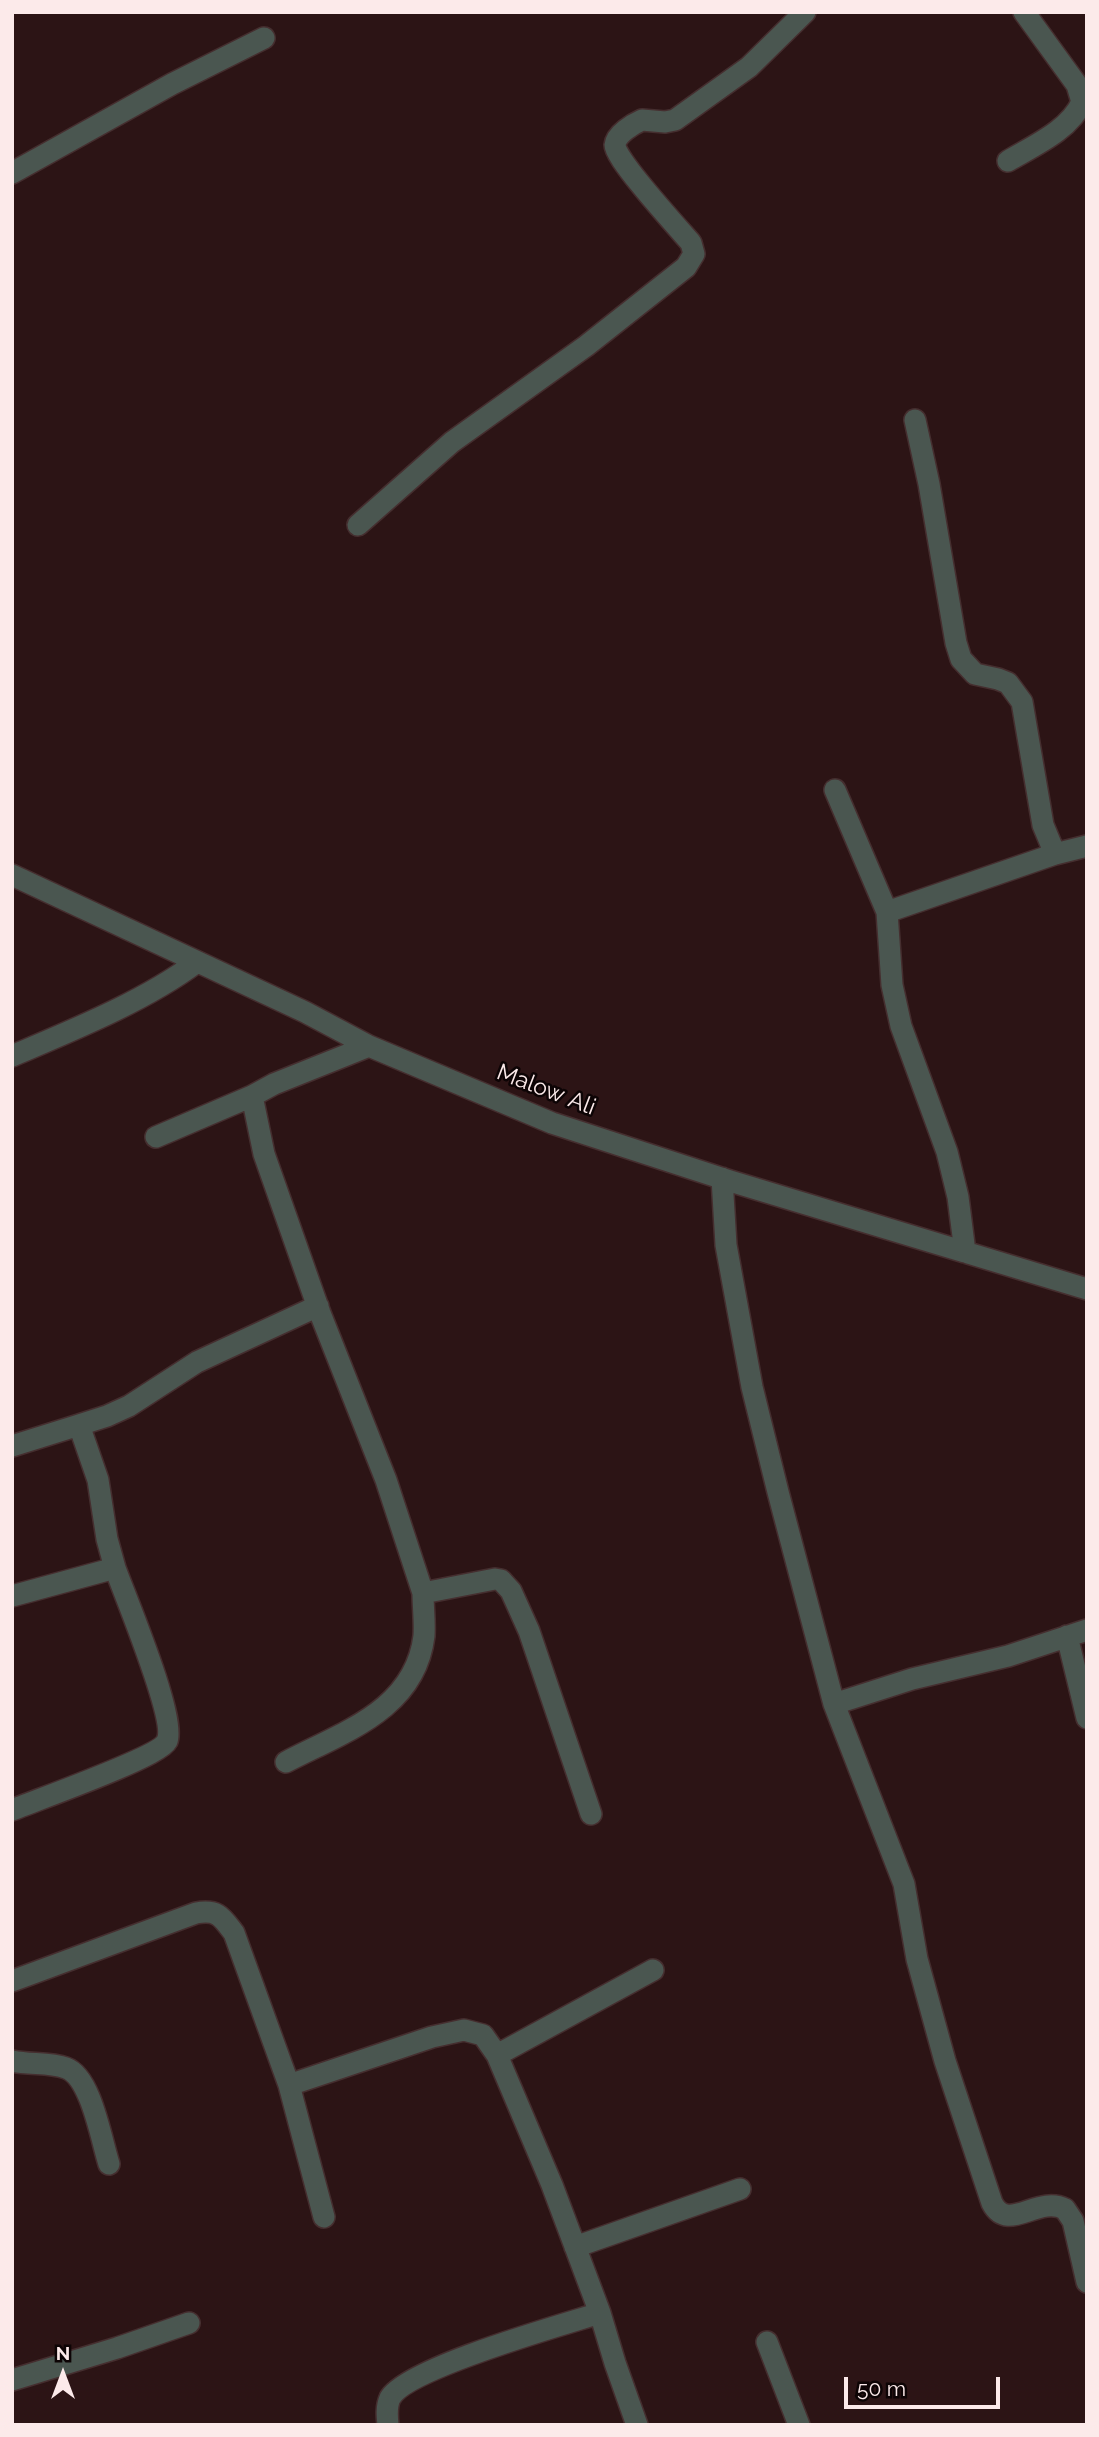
<!DOCTYPE html>
<html>
<head>
<meta charset="utf-8">
<style>
  body { margin:0 }
  #map { position:relative; width:1099px; height:2437px; overflow:hidden; background:#2c1415; font-family:Raleway,sans-serif }
  canvas { display:block }
  .frame { position:absolute; inset:0; border:14px solid #fceaea; pointer-events:none }
  .north { position:absolute; left:28px; top:2339px; width:70px; height:70px; -webkit-text-stroke:5px #0d0405; paint-order:stroke; rotate:0deg; font-size:19px; font-weight:700; line-height:28px; text-align:center; color:#fceaea }
  .north::after { content:''; display:block; margin:auto; width:24px; height:32px; background:#fceaea; clip-path:polygon(50% 0,100% 100%,50% 72%,0 100%) }
  .scale { position:absolute; left:844px; top:2377px; width:156px; height:32px; box-sizing:border-box; border:4px solid #fceaea; border-top:0; padding-left:9px; font-size:21px; line-height:24px; white-space:nowrap; color:#fceaea; -webkit-text-stroke:5px #0d0405; paint-order:stroke }
</style>
</head>
<body>
<div id="map">
<canvas width="1099" height="2437"></canvas>
<div class="frame"></div>
<div class="north">N</div>
<div class="scale">50 m</div>
</div>
<script>
const context = document.querySelector('canvas').getContext('2d');
context.lineJoin = 'round';
function strokePath(path, color, width, dash) { context.strokeStyle = color; context.lineWidth = width; context.lineCap = dash ? 'butt' : 'round'; context.setLineDash(dash || []); context.stroke(path); }
function write(font, color, halo, rows, align = 'center') {
  context.font = font + ' Raleway,sans-serif'; context.lineWidth = 5; context.setLineDash([]); context.textBaseline = 'middle'; context.strokeStyle = halo; context.fillStyle = color; for (const [text, x, y, turn = 0] of rows) {
    context.save(); context.translate(x, y); context.rotate((+turn || 0) * Math.PI / 180); context.textAlign = isNaN(turn) ? turn : align; if (halo) context.strokeText(text, 0, 0); context.fillText(text, 0, 0); context.restore();
  }
}
const minor = new Path2D(`
  M1008,161c25,-15 62,-31 74,-59l-5,-17 -53,-73
  M12,173l160,-89 92,-46
  M915,420l14,64 27,159 5,16 14,15 23,5 10,4 14,19 21,123 12,29
  M358,525l94,-83 134,-96 100,-79 8,-13 -3,-11c-12,-14 -77,-85 -76,-98 1,-11 18,-21 27,-25l23,2 10,-2 74,-53 56,-55
  M835,790l52,122
  M12,875l293,137 64,34 183,77 178,58 357,108
  M369,1046l-95,38 -22,12 12,58 56,159 66,167 37,113 72,-14 6,1 10,11 18,40 62,183
  M12,1056c61,-26 133,-55 185,-94
  M156,1137l96,-41
  M722,1178l4,67 26,142 26,105 56,212 70,180 13,75 28,102 47,142c16,31 45,-8 73,6l8,12 14,61
  M965,1252l-7,-55 -11,-45 -46,-126 -9,-41 -5,-73 168,-58 32,-8
  M12,1446l67,-21
  M115,1568l-8,-29 -9,-59 -19,-55 28,-9 22,-10 68,-44 121,-56
  M12,1596l103,-28c10,28 62,151 52,173 -8,16 -131,59 -155,69
  M1067,1636l20,82
  M834,1704l78,-25 96,-23 79,-26
  M286,1762c57,-30 129,-52 138,-126 1,-14 -1,-29 -1,-43
  M12,1981l184,-68c22,-4 26,4 38,20l55,152 143,-48 32,-7 19,5 14,20 55,130 48,128 15,50 22,62
  M497,2055l156,-85
  M12,2061c18,4 37,1 54,7 25,9 35,71 43,96
  M289,2085l35,132
  M575,2247l165,-58
  M767,2342l32,83
  M12,2380l105,-32 72,-25
  M388,2425c-1,-9 -2,-18 2,-27 17,-30 172,-73 210,-85`);
const streetNames = [
  ["Malow Ali",546,1090,21]
];
strokePath(minor, '#452e2f', 24);
strokePath(minor, '#4a5650', 21);
write('23px', '#fceaea', '#0d0405', streetNames);
</script>
</body>
</html>
